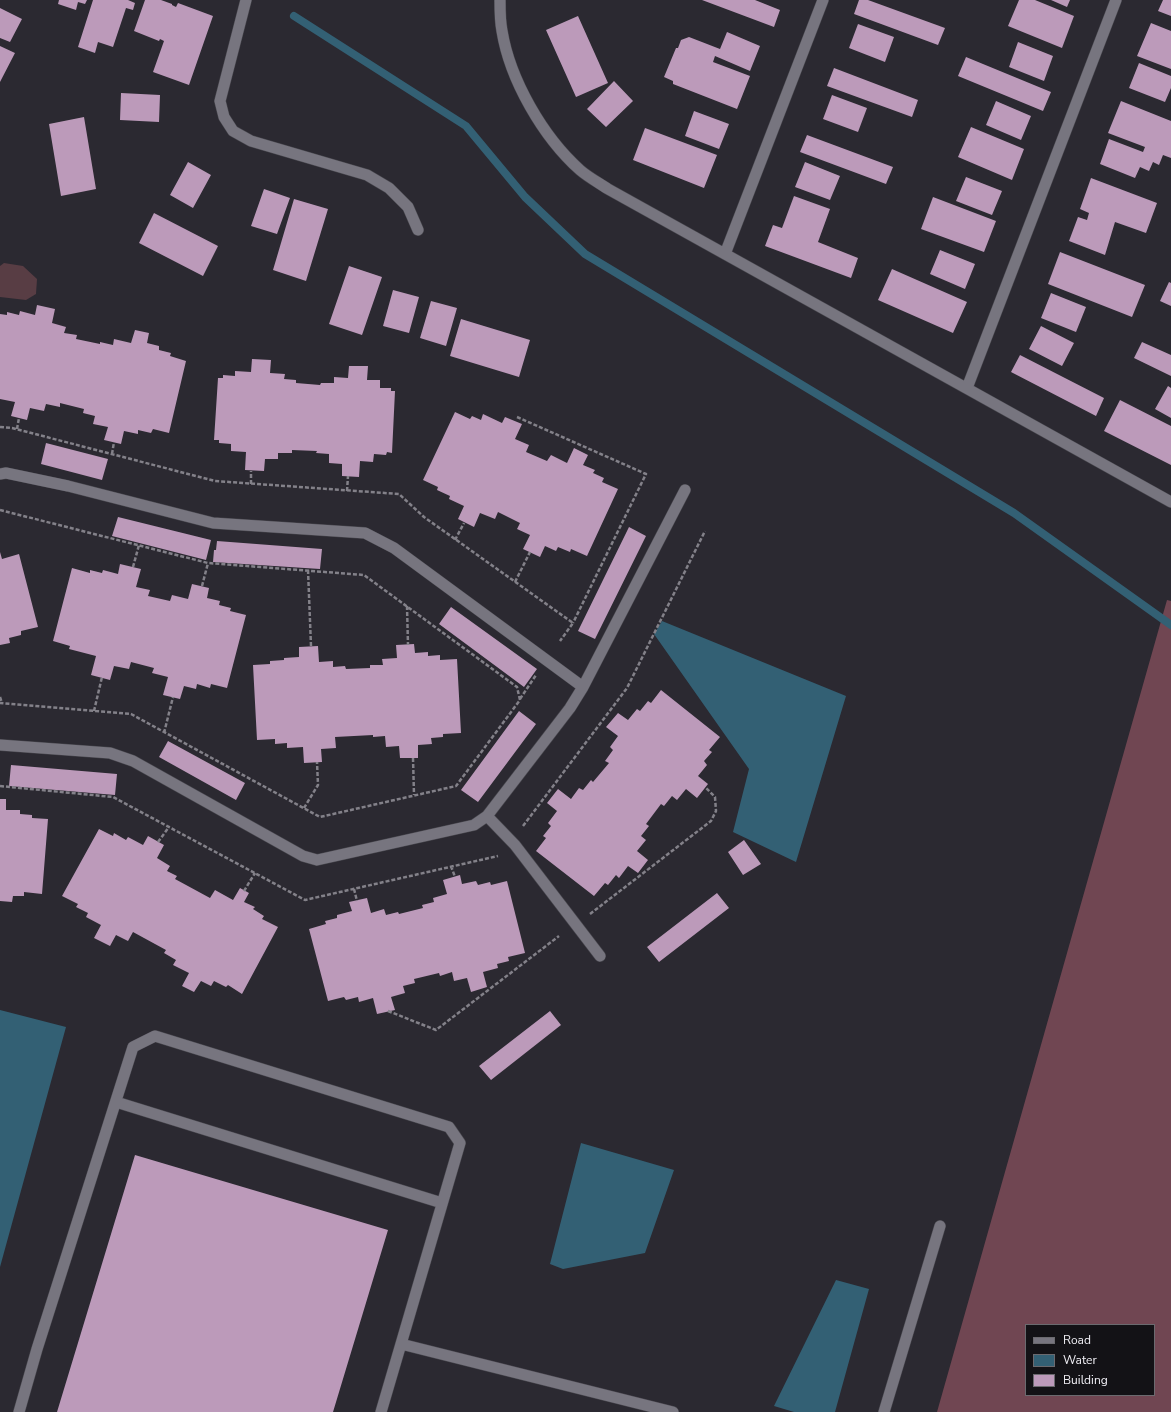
<!DOCTYPE html>
<html>
<head>
<meta charset="utf-8">
<style>
  body { margin:0 }
  #map { position:relative; width:1171px; height:1412px; overflow:hidden; background:#2b2931; font-family:"Nunito Sans",sans-serif }
  canvas { display:block }
  .legend { position:absolute; left:1025px; top:1324px; width:130px; height:72px; box-sizing:border-box; background:#131216; border:1px solid #6b6a6f; margin:0; padding:5px 7px; list-style:none; font-size:12px; color:#f0eff5 }
  .legend li { display:flex; align-items:center; gap:8px; height:20px }
  .legend b { width:20px; border:1px solid #6b6a6f }
</style>
</head>
<body>
<div id="map">
<canvas width="1171" height="1412"></canvas>
<ul class="legend">
<li><b style="height:5px;background:#77757f"></b>Road</li>
<li><b style="height:11px;background:#336074"></b>Water</li>
<li><b style="height:11px;background:#bc9aba"></b>Building</li>
</ul>
</div>
<script>
const context = document.querySelector('canvas').getContext('2d');
context.lineJoin = 'round';
function fill(path, color) { context.fillStyle = color; context.fill(path, 'evenodd'); }
function strokePath(path, color, width, dash) { context.strokeStyle = color; context.lineWidth = width; context.lineCap = dash ? 'butt' : 'round'; context.setLineDash(dash || []); context.stroke(path); }
const green = new Path2D(`
  M4,263l19,3 14,13 -1,15 -10,6 -26,-3v-31z`);
const forest = new Path2D(`
  M1167,600l4,1v811h-234zM1026,1325h128v70h-128z`);
const water = new Path2D(`
  M662,621l184,75 -50,166 -63,-30 16,-63 -95,-135z
  M0,1010l66,17 -66,240z
  M581,1143l93,27 -29,83 -82,16 -13,-5z
  M836,1280l33,9 -34,123h-41l-20,-6z`);
const stream = new Path2D(`
  M294,16l172,110 59,71 60,57 429,259 157,112`);
const building = new Path2D(`
  M59,0h28l-2,4 -7,-2 -2,8 -18,-6z
  M93,0h35l7,3 -2,7 -7,-2 -13,39 -15,-5 -3,11 -17,-6z
  M145,0h16l11,4v1l4,2 2,-4 35,13 -24,69 -36,-13 11,-31 -4,-2 -1,2 -25,-10z
  M702,0h53l25,10 -6,17z
  M859,0h9l77,28 -7,17 -84,-31z
  M1019,0h16l39,16 -12,32 -54,-22z
  M1051,0h19l-3,7z
  M1163,0h8v16l-13,-5z
  M0,8l22,11 -12,23 -10,-4z
  M578,16l30,67 -32,14 -30,-67z
  M1151,23l20,8v38l-34,-13z
  M858,24l36,13 -9,25 -36,-14z
  M727,32l33,14 -10,25 -35,-15 -2,6 37,14 -13,33 -64,-25v-3l-9,-4 12,-29h2l3,-8 8,-3 31,12z
  M1018,42l35,14 -9,25 -35,-14z
  M0,46l15,7 -15,29z
  M966,57l85,35 -8,19 -85,-35z
  M1139,63l32,13v12l-6,14 -36,-14z
  M834,68l84,32 -6,17 -85,-31z
  M614,81l19,20 -27,26 -19,-18z
  M121,93l39,2 -1,27 -39,-2z
  M832,95l35,13 -9,24 -35,-13z
  M996,101l35,15 -10,24 -35,-15z
  M1121,101l50,20v37l-8,-3 -4,10 -6,-3 -4,9 -9,-4 -5,11 -35,-14 9,-25 34,13 2,-5 -37,-14z
  M694,111l35,13 -10,25 -34,-13z
  M84,117l12,72 -35,7 -12,-72z
  M971,127l53,22 -12,31 -54,-23z
  M645,128l72,27 -13,33 -71,-28z
  M807,135l86,32 -7,17 -86,-32z
  M188,162l23,13 -18,33 -23,-13z
  M805,162l35,14 -10,24 -35,-13z
  M966,177l36,14 -10,24 -36,-14z
  M1091,178l66,25 -11,30 -31,-11 -10,33 -36,-14 9,-24 9,3 2,-7 -9,-4z
  M264,189l26,9 -13,36 -26,-8z
  M794,196l36,13 -12,33 40,16 -7,20 -86,-32 8,-21 9,3z
  M933,197l63,24 -12,31 -63,-23z
  M294,199l34,10 -22,72 -33,-11z
  M154,213l64,33 -15,30 -64,-33z
  M940,250l35,14 -10,25 -35,-15z
  M1060,252l85,33 -13,32 -84,-33z
  M349,266l33,11 -20,58 -33,-11z
  M892,269l75,33 -14,31 -75,-33z
  M1169,282l2,1v23l-11,-5z
  M393,290l26,7 -10,36 -26,-7z
  M1051,293l35,14 -10,25 -35,-14z
  M431,301l26,7 -11,38 -26,-8z
  M37,305l18,4 -3,14 14,4 -2,6 13,2 -1,4 24,5v-2l13,3 1,-6 17,4 4,-13 14,3 -2,10 12,3v4l12,3 -1,3 16,5 -17,72 -16,-4 -2,4 -13,-3v4l-14,-3 -3,13 -17,-4 4,-13 -15,-3 2,-8 -12,-3 1,-4 -24,-6v4l-14,-3 -2,7 -14,-3 -3,12 -16,-4 4,-14 -15,-3v-85l7,1v-3l12,3 1,-4 15,4z
  M461,319l69,21 -11,37 -69,-21z
  M1041,326l33,17 -12,23 -33,-17z
  M1142,342l29,13v21l-37,-18z
  M1020,355l84,43 -8,18 -85,-44z
  M252,359l19,1 -1,13 15,1 -1,5 12,1v3l24,2 1,-2h13v-6l14,1 1,-12h19l-1,14h13v8h11v3h4l-3,62 -5,-1 -1,3 -12,-1 -1,8 -13,-1 -1,16 -17,-1v-12l-13,-1v-9l-13,-1 1,-2 -25,-1v3h-14v6h-13l-1,12 -19,-1 1,-18 -15,-1v-7l-12,-1v-3h-5l4,-62h5v-3l12,1v-5l16,1z
  M1168,386l3,2v30l-16,-9z
  M1120,400l51,26v39l-67,-34z
  M455,412l15,7 2,-3 9,4 2,-6 19,9 3,-6 17,7 -7,15 14,6 -3,7 21,9 4,-6 16,8 7,-15 14,7 -5,10 12,5 -2,3 11,5 -2,4 16,7 -31,67 -16,-7 -1,3 -12,-5 -2,4 -11,-5 -5,11 -17,-8 7,-14 -13,-6 3,-6 -22,-11 -3,7 -15,-6 -6,14 -16,-8 6,-13 -15,-7 1,-3 -13,-6 1,-3 -15,-7z
  M46,443l62,16 -6,21 -61,-16z
  M118,517l93,23 -5,20 -94,-24z
  M629,527l17,9 -51,103 -17,-8z
  M217,541l105,8 -2,20 -107,-7 1,-12h2z
  M0,552l2,7 17,-5 19,73 -17,4v4l-12,3 1,5 -10,2z
  M120,564l21,5 -5,18 14,3 -2,6 22,5 2,-6 16,4 4,-15 17,4 -2,10 13,3 -1,4 12,3 -1,3 16,4 -19,73 -16,-4 -1,4 -13,-4 -1,5 -12,-3 -4,13 -17,-4 5,-18 -16,-4 2,-5 -23,-6 -2,7 -15,-3 -4,14 -19,-5 5,-19 -27,-7 1,-3 -17,-5 19,-73 18,5v-3l12,3 1,-3 15,4z
  M451,607l86,62 -13,18 -85,-63z
  M414,644l1,9 13,-1v4l12,-1v5l17,-1 4,74 -18,1v3l-12,1 1,6 -14,1v13h-18l-1,-12 -13,1 -1,-11 -12,1v-2l-38,2 1,11 -15,1 1,13 -18,1 -1,-16 -16,1v-5l-12,1v-5l-18,1 -4,-75 17,-1v-3l14,-1v-2l15,-1v-10l19,-1 1,16 14,-1v6l12,-1 1,3 24,-1v-3h13l-1,-6 15,-1 -1,-13z
  M661,690l59,47 -11,13 3,2 -8,9 3,4 -9,11 10,8 -11,14 -11,-9 -9,11 -5,-4 -8,10 -3,-2 -15,20 3,2 -8,10 5,4 -9,11 11,9 -10,13 -10,-7 -9,12 -3,-3 -8,10 -3,-2 -11,13 -58,-45 10,-13 -3,-2 8,-10 -3,-3 9,-12 -10,-8 11,-14 13,10 8,-11 4,2 8,-10 2,2 16,-19 -4,-2 8,-11 -3,-3 8,-11 -12,-9 12,-14 10,7 9,-11 3,2 8,-10 3,2z
  M519,711l17,13 -58,78 -17,-12z
  M168,741l77,42 -9,17 -77,-43z
  M11,765l106,9 -2,21 -106,-9z
  M0,799h6v11h14v4l12,1v3l16,1 -6,75 -18,-2v4h-11l-1,6 -12,-1z
  M99,829l14,7 1,-3 12,7 2,-3 15,8 5,-9 16,9 -7,13 13,8 -3,5 10,5 -2,3 35,19 5,-8 18,10 7,-12 9,5 -5,9 11,5 -2,2 11,7 -2,3 16,8 -36,67 -14,-9 -2,2 -12,-6 -3,5 -10,-5 -7,11 -12,-6 7,-13 -16,-8 3,-5 -12,-7 2,-3 -33,-18 -5,9 -12,-6 -6,11 -16,-8 7,-13 -15,-8 2,-4 -12,-6 2,-3 -16,-8z
  M744,840l17,24 -18,11 -15,-23z
  M460,875l2,9 14,-3 2,4 12,-3 1,3 16,-4 18,72 -17,4 1,4 -12,3 1,4 -15,4 4,15 -16,5 -4,-14 -13,3 -2,-9 -12,4 -1,-3 -25,6 1,4 -12,3 2,7 -14,4 4,13 -18,4 -4,-16 -14,4 -1,-5 -12,3 -2,-3 -16,4 -19,-72 17,-5 -1,-3 12,-3v-3l15,-4 -3,-9 18,-4 4,15 13,-4 2,6 12,-3 1,2 24,-6 -1,-3 12,-3 -1,-4 14,-4 -4,-14z
  M717,893l12,15 -70,54 -12,-15z
  M550,1011l11,14 -70,55 -12,-14z
  M135,1155l253,75 -55,182h-276z`);
const path = new Path2D(`
  M517,417l129,57 -73,149
  M0,427l12,1 203,53 184,13 25,23 149,106 -13,18
  M17,429l2,-11
  M112,454l2,-12
  M251,484v-13
  M347,491l1,-15
  M0,510l208,53 156,12 153,112 3,13 -64,86 -136,31 -189,-103 -131,-11
  M455,540l9,-17
  M133,567l6,-22
  M308,570l3,76
  M515,582l15,-30
  M202,586l6,-23
  M407,606l1,39
  M0,697l2,6
  M520,699l16,-24
  M94,711l8,-34
  M164,733l9,-36
  M413,758l1,37
  M0,786l113,11 192,103 193,-44
  M304,808l14,-23 -1,-23
  M523,826l104,-138 78,-157
  M158,842l11,-15
  M451,866l4,11
  M354,889l3,12
  M244,891l11,-18
  M590,914l121,-93 5,-10 -1,-14 -10,-10
  M388,1011l48,19 123,-94`);
const service = new Path2D(`
  M0,474l6,-1 62,13 145,37 152,10 29,15 189,139
  M0,745l110,8 23,8 170,95 14,4 157,-35 13,-9 83,-108 13,-21 102,-197
  M487,816l28,29 85,111
  M116,1102l326,101
  M401,1344l272,68
  M19,1412l18,-63 96,-302 22,-11 294,91 11,16 -79,269
  M884,1412l56,-186`);
const minor = new Path2D(`
  M246,0l-26,101 4,16 9,14 18,10 116,34 22,13 19,19 10,23
  M500,0c0,10 0,21 2,31 8,49 41,106 78,139 8,7 19,13 28,19l563,313
  M725,254l98,-254
  M967,388l149,-388`);
fill(green, '#583d44');
fill(forest, '#704652');
fill(water, '#336074');
strokePath(stream, '#336074', 8);
fill(building, '#bc9aba');
strokePath(service, '#48474e', 12);
strokePath(minor, '#48474e', 12);
strokePath(path, '#838189', 2.5, [4, 2]);
strokePath(service, '#77757f', 11);
strokePath(minor, '#77757f', 11);
</script>
</body>
</html>
